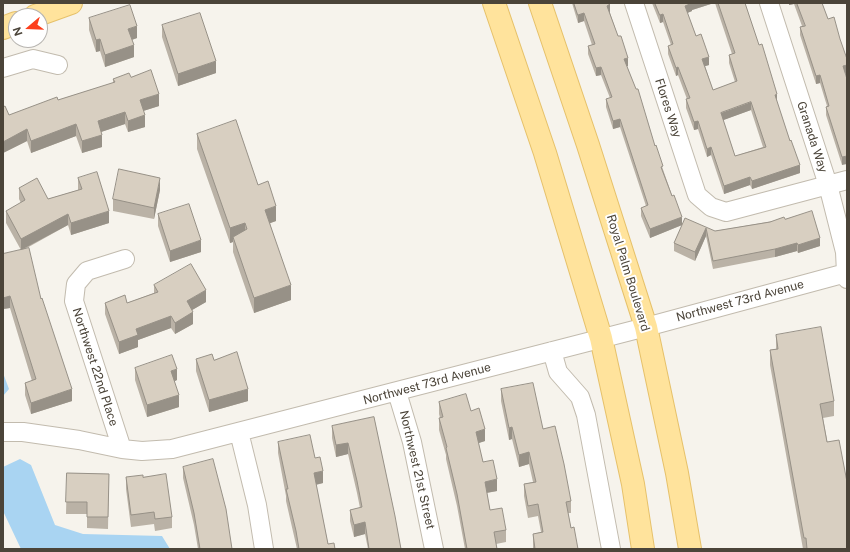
<!DOCTYPE html>
<html>
<head>
<meta charset="utf-8">
<style>
  body { margin:0 }
  #map { position:relative; width:850px; height:552px; overflow:hidden; background:#f6f3ec; font-family:"Public Sans",sans-serif }
  canvas { display:block }
  .frame { position:absolute; inset:0; border:4px solid #4b4439; pointer-events:none }
  .north { position:absolute; left:8px; top:8px; width:40px; height:40px; box-sizing:border-box; background:#fff; border:1px solid #b7b4b0; border-radius:50%; rotate:251deg; font-size:11px; font-weight:700; line-height:16px; text-align:center; color:#4b4439 }
  .north::after { content:''; display:block; margin:auto; width:14px; height:18px; background:#fc3f1d; clip-path:polygon(50% 0,100% 100%,50% 72%,0 100%) }
</style>
</head>
<body>
<div id="map">
<canvas width="850" height="552"></canvas>
<div class="frame"></div>
<div class="north">N</div>
</div>
<script>
const context = document.querySelector('canvas').getContext('2d');
context.lineJoin = 'round';
function fill(path, color) { context.fillStyle = color; context.fill(path, 'evenodd'); }
function strokePath(path, color, width, dash) { context.strokeStyle = color; context.lineWidth = width; context.lineCap = dash ? 'butt' : 'round'; context.setLineDash(dash || []); context.stroke(path); }
function write(font, color, halo, rows, align = 'center') {
  context.font = font + ' "Public Sans",sans-serif'; context.lineWidth = 4; context.setLineDash([]); context.textBaseline = 'middle'; context.strokeStyle = halo; context.fillStyle = color; for (const [text, x, y, turn = 0] of rows) {
    context.save(); context.translate(x, y); context.rotate((+turn || 0) * Math.PI / 180); context.textAlign = isNaN(turn) ? turn : align; if (halo) context.strokeText(text, 0, 0); context.fillText(text, 0, 0); context.restore();
  }
}
const water = new Path2D(`
  M3,373l6,16 -6,7z
  M20,459l11,6 24,60 28,9 79,2 8,13h-149l-18,-38v-44z`);
const minor = new Path2D(`
  M634,3l63,192 14,12 15,5 121,-32
  M769,3l59,182 17,67 1,21 1,6
  M3,68l30,-9 25,6
  M552,351l6,21 22,25 6,18 25,134
  M397,392l15,50 22,107
  M3,432h20l56,8 43,9 20,2 30,-2 474,-122 200,-54
  M239,432l18,73 7,44
  M122,449l-48,-148 2,-17 11,-13 38,-12`);
const major = new Path2D(`
  M494,3l51,150 56,185 32,146 10,65
  M540,3l48,142 58,182 31,146 13,76
  M35,16l36,-13
  M3,28l13,-5`);
const wall = new Path2D(`
  M572,3h38v10l18,53h-1l55,158 33,7 70,-12 35,27 -22,7 -1,-2 -22,6 -62,12 -7,-33 -11,25 -21,-10v-8l8,-18 -32,13 -9,-22v-8l5,-2 -26,-79 -7,2 -7,-22v-8l4,-1 -9,-23 -5,1 -8,-22v-8l4,-1 -8,-24 -6,2z
  M652,3h62l-22,7v1l-5,2 9,23 13,29 -4,1 8,24 22,-8 -6,-19v-8l3,-1 -17,-51h30l55,170 -48,16 -2,-4 -26,9 -13,-39 -4,2 -9,-28 -4,1 -8,-22v-9h1l-9,-24 -2,1 -8,-22v-8l3,-1 -8,-23 -3,1zM751,110l12,37 -28,9 -12,-36z
  M789,3h33l25,70 -2,1 -3,91 -16,-50v-8l1,-1 -7,-23 -4,1 -16,-49v-8l2,-1 -8,-22 -5,1z
  M89,18l48,20 -5,2 2,17 -29,10 -5,-16 -4,1 -7,-22z
  M162,25l54,48 -38,13 -16,-49z
  M131,77l28,29 -16,5 2,16 -17,5 -3,-8 -24,8 1,15 -20,6 -6,-17 -45,17 -4,-12 -24,12v-46l6,8 49,-15 55,-17v-4z
  M197,134l61,51 18,36 -6,2 21,77 -37,13 -21,-61v-10l-3,1 -33,-94z
  M78,178l31,45 -38,12 -3,-10 -43,24 47,152 -41,13 -6,-19v-12l7,-2 -22,-73 -7,1v-55l18,-4 -15,-27v-12l15,-8 -2,-4v-11l29,11 30,-9z
  M160,190l-6,29 -41,-8v-12z
  M158,214l43,38 -31,10 -12,-36z
  M154,285l52,17 -14,8 1,14 -18,10 -4,-6 -33,12v7l-19,7 -14,-40v-11h22l27,-10z
  M776,335l58,66v15l-11,2 24,131h-44l-33,-184v-15l6,-1z
  M196,359l18,1 34,41 -39,11 -13,-41z
  M135,368l42,12 -3,1 5,26 -32,10 -12,-37z
  M501,389l42,40 28,72v12h-3l3,15 7,21h-45v-15l8,-2 -3,-16 -10,2 -4,-22v-12l9,-2 -4,-18 -10,3 -7,-28 -3,1 -8,-39z
  M439,402l32,9 14,30 -7,2 5,19 14,29 -10,2 3,17 16,20v12l-10,2 1,5h-32l-8,-43 -11,-47v-4l-7,-25v-12h1l-1,-4z
  M374,417l27,132h-33l-3,-15 -11,3 -4,-16v-11l10,-2 -3,-15 -9,-39 -12,3 -4,-19v-12z
  M278,442l37,16 8,25 -7,2 12,59 7,5h-38l-11,-48v-5l-8,-43z
  M183,467l49,82h-34l-4,-24 -11,-47z
  M67,473l42,1 -1,55 -21,-1v-14h-21z
  M126,477h17l29,40v11l-17,3 -1,-7 -23,3 -5,-38z`);
const shadedWall = new Path2D(`
  M691,3h23l-22,7v1l-7,3v-8z
  M789,3h5v1l-5,1z
  M610,4v9l-3,1v-8z
  M584,13v8l-6,2v-8z
  M663,14v8l-3,1v-8z
  M137,26v12l-9,3v-12z
  M100,39v12l-4,1v-12z
  M134,45v12l-29,10v-12z
  M709,57v8l-7,2v-8z
  M628,58v8l-4,1v-8z
  M216,61v12l-38,13v-12z
  M847,65v8l-4,2v-9z
  M601,67v8l-5,1v-8z
  M678,67v8l-2,1v-8z
  M820,75v8l-4,1v-8z
  M159,94v12l-19,6v-12z
  M777,94v8l-2,1v-8z
  M751,102v8l-30,11v-8z
  M125,112v12l-27,9v-12z
  M145,115v12l-17,5v-11z
  M620,119v8l-7,2v-8z
  M698,121v8l-4,1v-8z
  M76,124v12l-45,17v-12z
  M27,129v12l-24,12v-11z
  M102,135v12l-20,6v-12z
  M711,147v8l-4,2v-8z
  M847,156v8l-5,1v-8z
  M800,165v8l-48,16v-8z
  M750,177v8l-26,9v-8z
  M160,178v12l-6,29v-11z
  M276,206v15l-11,4v-15z
  M109,211v12l-38,12v-12z
  M68,214v11l-47,25v-11z
  M682,217v8l-32,13v-9z
  M245,223v15l-12,-1v5l-3,1v-15z
  M706,228v8l-11,25v-9z
  M820,238v8l-22,7v-8z
  M201,240v12l-31,10v-11z
  M797,243v8l-22,6v-8z
  M291,285v15l-37,13v-15z
  M206,290v12l-19,11v-12z
  M10,296v12l-7,1v-11z
  M193,312v12l-18,10v-11z
  M171,316v12l-33,12v7l-19,7v-12l17,-13z
  M177,369v11l-6,3v-12z
  M72,389v12l-41,13v-11z
  M248,389v12l-39,11v-12z
  M179,395v12l-32,10v-12z
  M512,427v12l-3,1v-12z
  M485,429v12l-9,3v-12z
  M348,443v11l-12,3v-12z
  M529,452v12l-10,3v-12z
  M323,471v12l-9,2v-12z
  M497,479v12l-12,2v-11z
  M365,522v12l-11,3v-12z`);
const building = new Path2D(`
  M574,3h36v1l-3,2 11,30h3l7,22 -4,1 12,30h2l17,57 1,-1 7,21 -2,1 11,29 2,-1 8,22 -32,12 -9,-21 7,-3 -28,-86 -7,2 -7,-22 6,-2 -11,-30 -5,1 -8,-22 7,-2 -11,-31 -6,2z
  M655,3h37l-7,3 11,30 5,-2 8,23 -7,2 11,31 24,-9 -8,-26 6,-2 -17,-50h27l14,42 3,-1 15,50 -2,1 15,46 1,-1 9,25 -48,16 -2,-4 -26,9 -13,-39 -4,2 -9,-28 -4,1 -8,-23 4,-1 -12,-31 -2,1 -8,-22 5,-2 -10,-30 -3,1zM751,102l15,45 -31,9 -14,-43z
  M797,3h25l6,16 6,-2 6,22 7,20v6l-4,1 4,13v77l-5,1 -16,-50 3,-1 -9,-31 -4,1 -16,-49 5,-1z
  M130,5l7,21 -9,3 6,16 -29,10 -5,-16 -4,1 -7,-22z
  M200,13l16,48 -38,13 -16,-49z
  M151,70l8,24 -19,6 5,15 -17,6 -3,-9 -27,9 4,14 -20,6 -6,-17 -45,17 -4,-12 -24,13v-35l2,-1 4,9 48,-18 1,3 57,-18 -2,-3 16,-6 2,4z
  M236,120l22,65 10,-4 8,25 -11,4 26,75 -37,13 -21,-61 14,-8 -2,-6 -15,5 -33,-94z
  M119,169l41,9 -6,30 -41,-9z
  M97,172l12,39 -38,12 -3,-9 -47,25 -15,-28 19,-11 -6,-12 18,-10 11,21 34,-10 -4,-11z
  M189,204l12,36 -31,11 -12,-37z
  M812,211l8,27 -22,7 -1,-2 -22,6 -62,12 -7,-33 -11,24 -21,-9 11,-25 30,13 55,-9 14,-5 1,2z
  M29,248l12,51 1,-1 30,91 -41,14 -6,-20 11,-4 -26,-83 -7,2v-44z
  M191,264l15,26 -19,11 6,11 -18,11 -4,-7 -35,13 2,6 -19,7 -14,-39 20,-8 2,8 31,-11 -4,-7z
  M821,327l13,74 -14,3 7,38 12,-2 8,42v67h-40l-1,-11h-2l-34,-188 8,-1 -2,-14z
  M237,352l11,37 -39,11 -13,-41 16,-5 2,6z
  M172,355l5,14 -6,2 8,24 -32,10 -12,-37z
  M533,383l10,46 12,-3 9,38 7,37 -5,1 5,26 3,-1 4,22h-43l-2,-15 10,-2 -5,-28 -10,2 -4,-22 12,-2 -7,-30 -10,3 -7,-28 -3,1 -8,-39z
  M466,394l5,17 8,-3 6,21 -9,3 7,30 10,-2 4,19 -12,3 5,28 12,-2 4,22 -12,2 3,17h-30l-10,-55 -11,-46 1,-1 -8,-29 4,-1 -4,-15z
  M374,417l21,99 6,33h-32l-4,-27 -11,3 -4,-15 12,-3 -5,-26 -9,-38 -12,2 -4,-19z
  M310,435l5,23 5,-1 3,14 -9,2 14,71 6,-1 1,6h-36l-3,-18 -10,-42h2l-10,-47z
  M213,459l13,50 6,40h-32l-6,-36 -11,-46z
  M67,473l42,1 -1,43h-21v-15h-21z
  M166,474l6,43 -17,2 -1,-7 -23,3 -5,-38 17,-2v2z`);
const streetNames = [
  ["Flores Way",668,108,72],
  ["Granada Way",812,137,72],
  ["Royal Palm Boulevard",628,273,73],
  ["Northwest 73rd Avenue",740,301,-15],
  ["Northwest 22nd Place",95,367,72],
  ["Northwest 73rd Avenue",427,384,-15],
  ["Northwest 21st Street",417,470,77]
];
fill(water, '#a9d4f2');
strokePath(minor, '#c2bbae', 20);
strokePath(major, '#e6c16a', 24);
strokePath(minor, '#fff', 18);
strokePath(major, '#ffe39c', 22);
fill(wall, '#bab2a6');
fill(shadedWall, '#979187');
fill(building, '#d8cfc1');
strokePath(building, '#979187', 1);
write('12px', '#4b4439', '#fff', streetNames);
</script>
</body>
</html>
